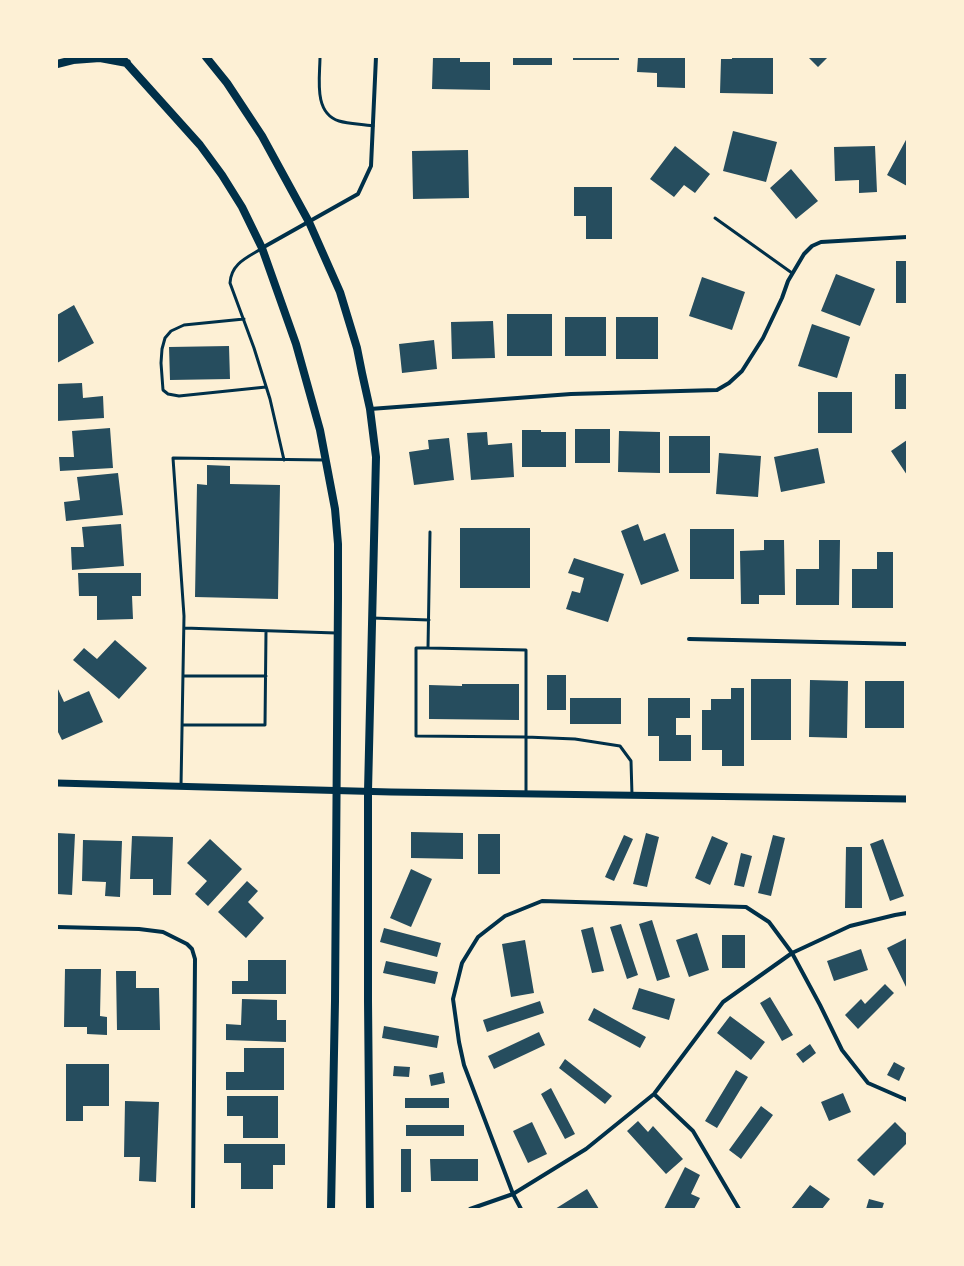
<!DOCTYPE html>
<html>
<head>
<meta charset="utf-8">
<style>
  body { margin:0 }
  #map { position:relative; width:964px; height:1266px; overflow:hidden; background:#fdf0d5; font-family:"Asap Condensed",sans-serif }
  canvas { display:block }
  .frame { position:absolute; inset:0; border:58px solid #fdf0d5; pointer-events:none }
</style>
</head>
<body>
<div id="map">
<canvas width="964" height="1266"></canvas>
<div class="frame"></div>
</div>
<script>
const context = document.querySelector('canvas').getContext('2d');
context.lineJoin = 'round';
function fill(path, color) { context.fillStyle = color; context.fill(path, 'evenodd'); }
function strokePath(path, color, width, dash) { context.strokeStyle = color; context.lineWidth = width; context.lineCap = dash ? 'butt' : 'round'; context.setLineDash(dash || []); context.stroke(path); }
const building = new Path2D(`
  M433,57h27v5h30v28l-58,-1z
  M513,57h39v8h-39z
  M573,57h46v3h-46z
  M638,57h47v31l-28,-1v-14l-20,-1z
  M732,57h41v37l-53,-1 1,-34h11z
  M808,57h20l-10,10z
  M733,131l44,11 -11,40 -43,-11z
  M907,138v48l-20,-11z
  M675,146l35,28 -15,19 -11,-8 -10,12 -24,-18z
  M875,146l2,46 -18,1v-13l-24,1 -1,-34z
  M468,150l1,48 -56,1 -1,-48z
  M791,169l27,32 -22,18 -26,-31z
  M574,187h38v52h-26v-23h-12z
  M896,261h11v42h-11z
  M836,274l39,15 -15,37 -39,-15z
  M702,277l43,15 -13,38 -43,-14z
  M74,305l20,38 -37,20v-48z
  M507,314h45v42h-45z
  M565,317h41v39h-41z
  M616,317h42v42h-42z
  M493,321l2,37 -43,1 -1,-37z
  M812,324l38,13 -13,41 -39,-12z
  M434,340l3,29 -35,4 -3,-29z
  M229,346l1,33 -60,1 -1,-33z
  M895,374h12v35h-12z
  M82,383l1,15 20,-2 1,22 -47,3v-37z
  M818,392h34v41h-34z
  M110,428l3,40 -53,3 -1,-14h15l-2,-26z
  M575,429h35v34h-35z
  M522,430h19v2h25v35h-44z
  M619,431l41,1v41l-42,-1z
  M487,432l1,13 24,-2 2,34 -43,3 -4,-47z
  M669,436h41v37h-41z
  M449,438l5,42 -40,5 -5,-33 20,-3 -1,-9z
  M907,440v35l-16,-24z
  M818,448l7,35 -44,9 -7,-35z
  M719,453l42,3 -3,41 -42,-3z
  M207,465l23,1v18l50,1 -2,114 -83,-2 2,-113 10,1z
  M118,473l5,42 -57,6 -2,-19 16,-2 -3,-23z
  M121,524l3,42 -52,4 -1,-23h13l-2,-20z
  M638,524l6,17 21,-8 14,38 -38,14 -20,-54z
  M460,528h70v60h-70z
  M690,529h44v50h-44z
  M764,540h20l1,55h-26v9h-18l-1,-53 24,-1z
  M819,540h21l-1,65h-43v-36h23z
  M877,552h16v56h-41v-39h25z
  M574,558l50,16 -16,48 -42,-13 6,-18 8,2 4,-15 -16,-5z
  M78,573h63v23h-9l1,23 -36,1v-24h-18z
  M115,640l32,28 -28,31 -46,-39 11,-12 13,11z
  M547,675h19v35h-19z
  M751,679h40v61h-40z
  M810,680l38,1 -1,57 -38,-1z
  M865,681h39v47h-39z
  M462,684h57v36l-90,-1v-34l33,1z
  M57,687l7,15 25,-11 14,31 -41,18 -5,-10z
  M731,688h13v78h-22v-16h-20v-40h9v-11h20z
  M570,698h51v26h-51z
  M648,698h42v20h-14v17h15v26h-32v-25h-11z
  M411,832l52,1v26l-52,-1z
  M57,833l18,1 -3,61 -15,-1z
  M646,833l13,4 -12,50 -14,-3z
  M478,834h22v40h-22z
  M624,835l9,4 -19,42 -9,-4z
  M773,835l12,3 -14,58 -13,-3z
  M132,836l41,1 -2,58h-18v-16h-23z
  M712,836l16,7 -18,42 -15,-7z
  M210,839l32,30 -34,37 -13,-12 12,-13 -20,-18z
  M883,839l21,57 -14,5 -20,-57z
  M83,840l39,1 -2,56 -15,-1 1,-14 -24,-1z
  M846,847h16v61h-17z
  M741,853l11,3 -8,31 -10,-2z
  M411,869l21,10 -21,48 -21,-9z
  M247,881l11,10 -10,11 16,16 -18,20 -28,-26z
  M652,920l18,57 -13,4 -18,-57z
  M621,924l17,51 -11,4 -17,-52z
  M593,927l11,44 -12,2 -11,-43z
  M384,928l57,15 -4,14 -57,-15z
  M697,933l12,37 -20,7 -13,-37z
  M722,935h23v33h-23z
  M907,938v51l-20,-41z
  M525,940l9,53 -23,4 -9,-53z
  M861,949l7,21 -34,11 -7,-20z
  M248,960h38v34h-54v-13h16z
  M386,961l52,11 -3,12 -52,-11z
  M65,969h36l-1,47 7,1v18l-20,-1v-7h-23z
  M116,971h20v17h23l1,42h-43z
  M885,984l9,9 -36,36 -13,-14 16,-16 4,5z
  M639,988l36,11 -6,21 -37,-11z
  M770,997l23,38 -11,6 -22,-38z
  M242,999l35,1v20h9v22l-60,-2v-16l15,1z
  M540,1001l4,12 -57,19 -4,-12z
  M594,1008l52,29 -6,11 -52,-28z
  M730,1016l35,26 -14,18 -34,-27z
  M384,1026l55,10 -2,12 -55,-10z
  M539,1032l6,13 -51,24 -6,-13z
  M810,1044l6,9 -13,10 -7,-9z
  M244,1048h40v42h-58v-18h18z
  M565,1059l47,37 -7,8 -46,-36z
  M894,1062l11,6 -6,13 -12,-6z
  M66,1064h43v42h-26v15h-17z
  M394,1066l16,1 -1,10 -16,-1z
  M736,1070l12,7 -31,51 -12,-7z
  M443,1072l2,11 -14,3 -2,-11z
  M551,1088l24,46 -10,5 -24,-45z
  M843,1093l8,19 -22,9 -8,-19z
  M227,1096h51v42h-35v-22h-16z
  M405,1098h44v10h-44z
  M125,1101l34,1 -3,80 -17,-1 1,-24h-16z
  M761,1106l12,9 -32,44 -12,-9z
  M638,1121l10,11 5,-6 30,33 -17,15 -39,-43z
  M532,1122l15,32 -19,9 -15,-32z
  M895,1122l12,12v9l-33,33 -17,-16z
  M406,1125h58v11h-58z
  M224,1144h61v21h-12v24h-32v-26h-17z
  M401,1149h10v43h-10z
  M430,1159h48v22h-47z
  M685,1167l15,8 -9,19 9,4 -6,11h-30z
  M810,1185l20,14 -8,10h-31z
  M587,1189l12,20h-44z
  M869,1199l15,4 -2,6h-16z`);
const service = new Path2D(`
  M320,57c0,20 -7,56 19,64 10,3 23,3 34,5
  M715,218l77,55
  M261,249c-15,9 -30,15 -31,34l24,65 16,51 14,61
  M244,319l-60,6 -13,6 -6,7 -3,11 -1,14 2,27 5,4 11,2 87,-9
  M430,532l-2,116 98,2v144
  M372,618l57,2
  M184,628l152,5
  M428,648h-12v88l110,1 49,2 45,7 11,15 1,34
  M183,676h83
  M182,725h83l1,-94
  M181,786l3,-170 -11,-158 152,2`);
const minor = new Path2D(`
  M262,248l96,-54 13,-28 5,-109
  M370,409l201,-15 146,-4 12,-7 13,-12 21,-33 19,-40 6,-17 16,-27 8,-8 9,-4 86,-5
  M689,639l218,5
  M57,927l82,2 24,3 24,12 5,5 3,10 -2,250
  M654,1094l39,37 46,78
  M470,1209l43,-15 73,-45 68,-55 69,-92 69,-49 58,-27 45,-11 12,-2
  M521,1209l-8,-15 -49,-129 -5,-23 -6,-43 9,-36 16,-26 27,-21 37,-15 204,6 23,15 23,31 28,52 22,45 26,33 39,17`);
const tertiary = new Path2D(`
  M57,783l334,9 516,7`);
const secondary = new Path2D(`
  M121,57l79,88 22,30 20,32 20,41 34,96 24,86 15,79 3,35v54l-3,403 -4,208
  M206,57l21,26 35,53 47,86 31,70 17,56 5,25 8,36 6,48 -8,334v210l2,208
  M57,64l16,-4 27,-2 27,5`);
fill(building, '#264d5e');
strokePath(service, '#003049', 3);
strokePath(minor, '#003049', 4);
strokePath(tertiary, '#003049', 7);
strokePath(secondary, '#003049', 8);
</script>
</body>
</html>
